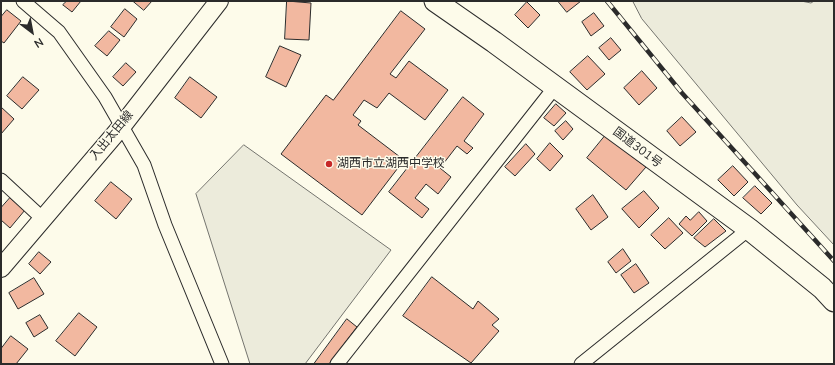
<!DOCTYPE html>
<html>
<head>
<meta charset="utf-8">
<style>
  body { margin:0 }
  #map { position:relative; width:835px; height:365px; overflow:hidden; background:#fdfbea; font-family:"Nunito Sans",sans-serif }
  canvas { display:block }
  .frame { position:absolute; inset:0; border:2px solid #2b2b2b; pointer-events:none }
  .north { position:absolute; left:12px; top:12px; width:40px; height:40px; -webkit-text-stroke:3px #fdfbea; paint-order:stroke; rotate:148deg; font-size:11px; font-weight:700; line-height:16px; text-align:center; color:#2b2b2b }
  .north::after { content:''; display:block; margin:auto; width:14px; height:18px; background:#2b2b2b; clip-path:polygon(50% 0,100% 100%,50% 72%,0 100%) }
</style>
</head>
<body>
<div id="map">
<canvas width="835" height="365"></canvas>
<div class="frame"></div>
<div class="north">N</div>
</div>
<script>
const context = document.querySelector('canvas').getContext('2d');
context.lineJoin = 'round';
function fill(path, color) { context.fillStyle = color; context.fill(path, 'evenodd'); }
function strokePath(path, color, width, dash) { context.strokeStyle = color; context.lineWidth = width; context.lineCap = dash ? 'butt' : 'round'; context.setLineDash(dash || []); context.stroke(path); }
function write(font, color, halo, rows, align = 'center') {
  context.font = font + ' "Nunito Sans","Noto Sans JP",sans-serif'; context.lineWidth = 3; context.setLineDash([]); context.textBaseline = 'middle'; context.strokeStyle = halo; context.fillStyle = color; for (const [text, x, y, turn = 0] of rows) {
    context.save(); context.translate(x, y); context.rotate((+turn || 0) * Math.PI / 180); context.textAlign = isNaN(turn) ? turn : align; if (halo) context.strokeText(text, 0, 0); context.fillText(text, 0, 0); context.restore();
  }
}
const green = new Path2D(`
  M633,1h168l10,2 3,-2h20v244l-37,-40 -155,-186z
  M244,145l147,105 -86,114h-55l-54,-170z`);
const building = new Path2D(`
  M67,1h14l-9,11 -9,-7z
  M133,1h19l-8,9z
  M287,1l24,2 -2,37 -24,-1z
  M558,1h23l-14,11z
  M527,2l13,13 -12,13 -13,-13z
  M125,9l12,10 -13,18 -13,-10z
  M7,10l14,11 -17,22 -3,-2v-24z
  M401,11l24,18 -35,45 6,4 13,-17 39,29 -23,30 -36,-27 -12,15 -13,-8 -11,15 8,6 -3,4 46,35 -42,55 -81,-61 45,-59 7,5z
  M594,13l10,13 -13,10 -9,-14z
  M109,31l11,9 -13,16 -12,-10z
  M611,38l10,12 -12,10 -10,-12z
  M280,46l21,9 -15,32 -20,-10z
  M588,56l17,18 -18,16 -17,-18z
  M126,63l10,9 -13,14 -10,-9z
  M642,71l15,17 -18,17 -15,-17z
  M23,77l16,13 -17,19 -15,-13z
  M190,77l27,20 -16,21 -26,-20z
  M463,97l21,17 -20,27 9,7 -6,6 -10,-8 -17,22 11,9 -13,17 -12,-10 -11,14 14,11 -7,9 -33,-26z
  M556,104l10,9 -12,13 -10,-8z
  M1,107l13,12 -13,15z
  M682,117l14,15 -16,14 -13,-15z
  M566,121l7,8 -10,11 -8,-9z
  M605,136l41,31 -20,23 -39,-32z
  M550,143l13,13 -13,15 -13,-12z
  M526,144l9,10 -20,22 -10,-9z
  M733,166l15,16 -14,14 -16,-16z
  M111,182l21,17 -16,20 -21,-18z
  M755,186l17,17 -11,11 -18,-16z
  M644,191l15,17 -20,20 -17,-19z
  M593,195l15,22 -17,13 -15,-21z
  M10,198l15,12 -15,18 -9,-8v-12z
  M699,212l8,9 -15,15 -13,-12 7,-8 4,4z
  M669,218l14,15 -18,16 -14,-14z
  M714,219l12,12 -21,16 -11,-9z
  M623,249l8,12 -15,12 -8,-11z
  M39,252l12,10 -11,12 -11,-10z
  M636,264l13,19 -15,10 -13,-18z
  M432,277l41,32 5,-8 21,18 -7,6 7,6 -28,32 -68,-47z
  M34,278l10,16 -26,15 -9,-16z
  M79,313l18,14 -22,29 -19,-15z
  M40,315l8,13 -14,9 -8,-14z
  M347,319l10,8 -28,37h-15z
  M11,336l17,13 -12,15h-15v-15z`);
const minor = new Path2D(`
  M23,1l36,31 46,65 39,68 21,60 57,139
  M1,180l41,38
  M337,364l218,-277
  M581,364l168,-135`);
const secondary = new Path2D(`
  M1,268l121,-142 97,-125`);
const trunk = new Path2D(`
  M435,1l59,41 255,187 73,59 12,13`);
const rail = new Path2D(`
  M607,1l75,92 152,168`);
const markers = [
  [329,164,4,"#c62828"]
];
const streetNames = [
  ["入出太田線",112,136,-50],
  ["国道301号",637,148,37]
];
const poiNames = [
  ["湖西市立湖西中学校",337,164]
];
fill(green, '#ecebdb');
strokePath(green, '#74746e', 1);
fill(building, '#f2b8a0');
strokePath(building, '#2b2b2b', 1);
strokePath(minor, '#2b2b2b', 15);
strokePath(secondary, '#2b2b2b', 20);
strokePath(trunk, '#2b2b2b', 23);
strokePath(minor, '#fdfbea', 13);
strokePath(secondary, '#fdfbea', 18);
strokePath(trunk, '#fdfbea', 21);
strokePath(rail, '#2b2b2b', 4.5);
strokePath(rail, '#fdfbea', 3, [9]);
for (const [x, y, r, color] of markers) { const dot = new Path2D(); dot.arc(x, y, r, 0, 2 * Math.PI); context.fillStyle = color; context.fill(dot); strokePath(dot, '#fdfbea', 1.5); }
write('12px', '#2b2b2b', '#fdfbea', streetNames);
write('12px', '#2b2b2b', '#fdfbea', poiNames, 'left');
</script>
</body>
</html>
